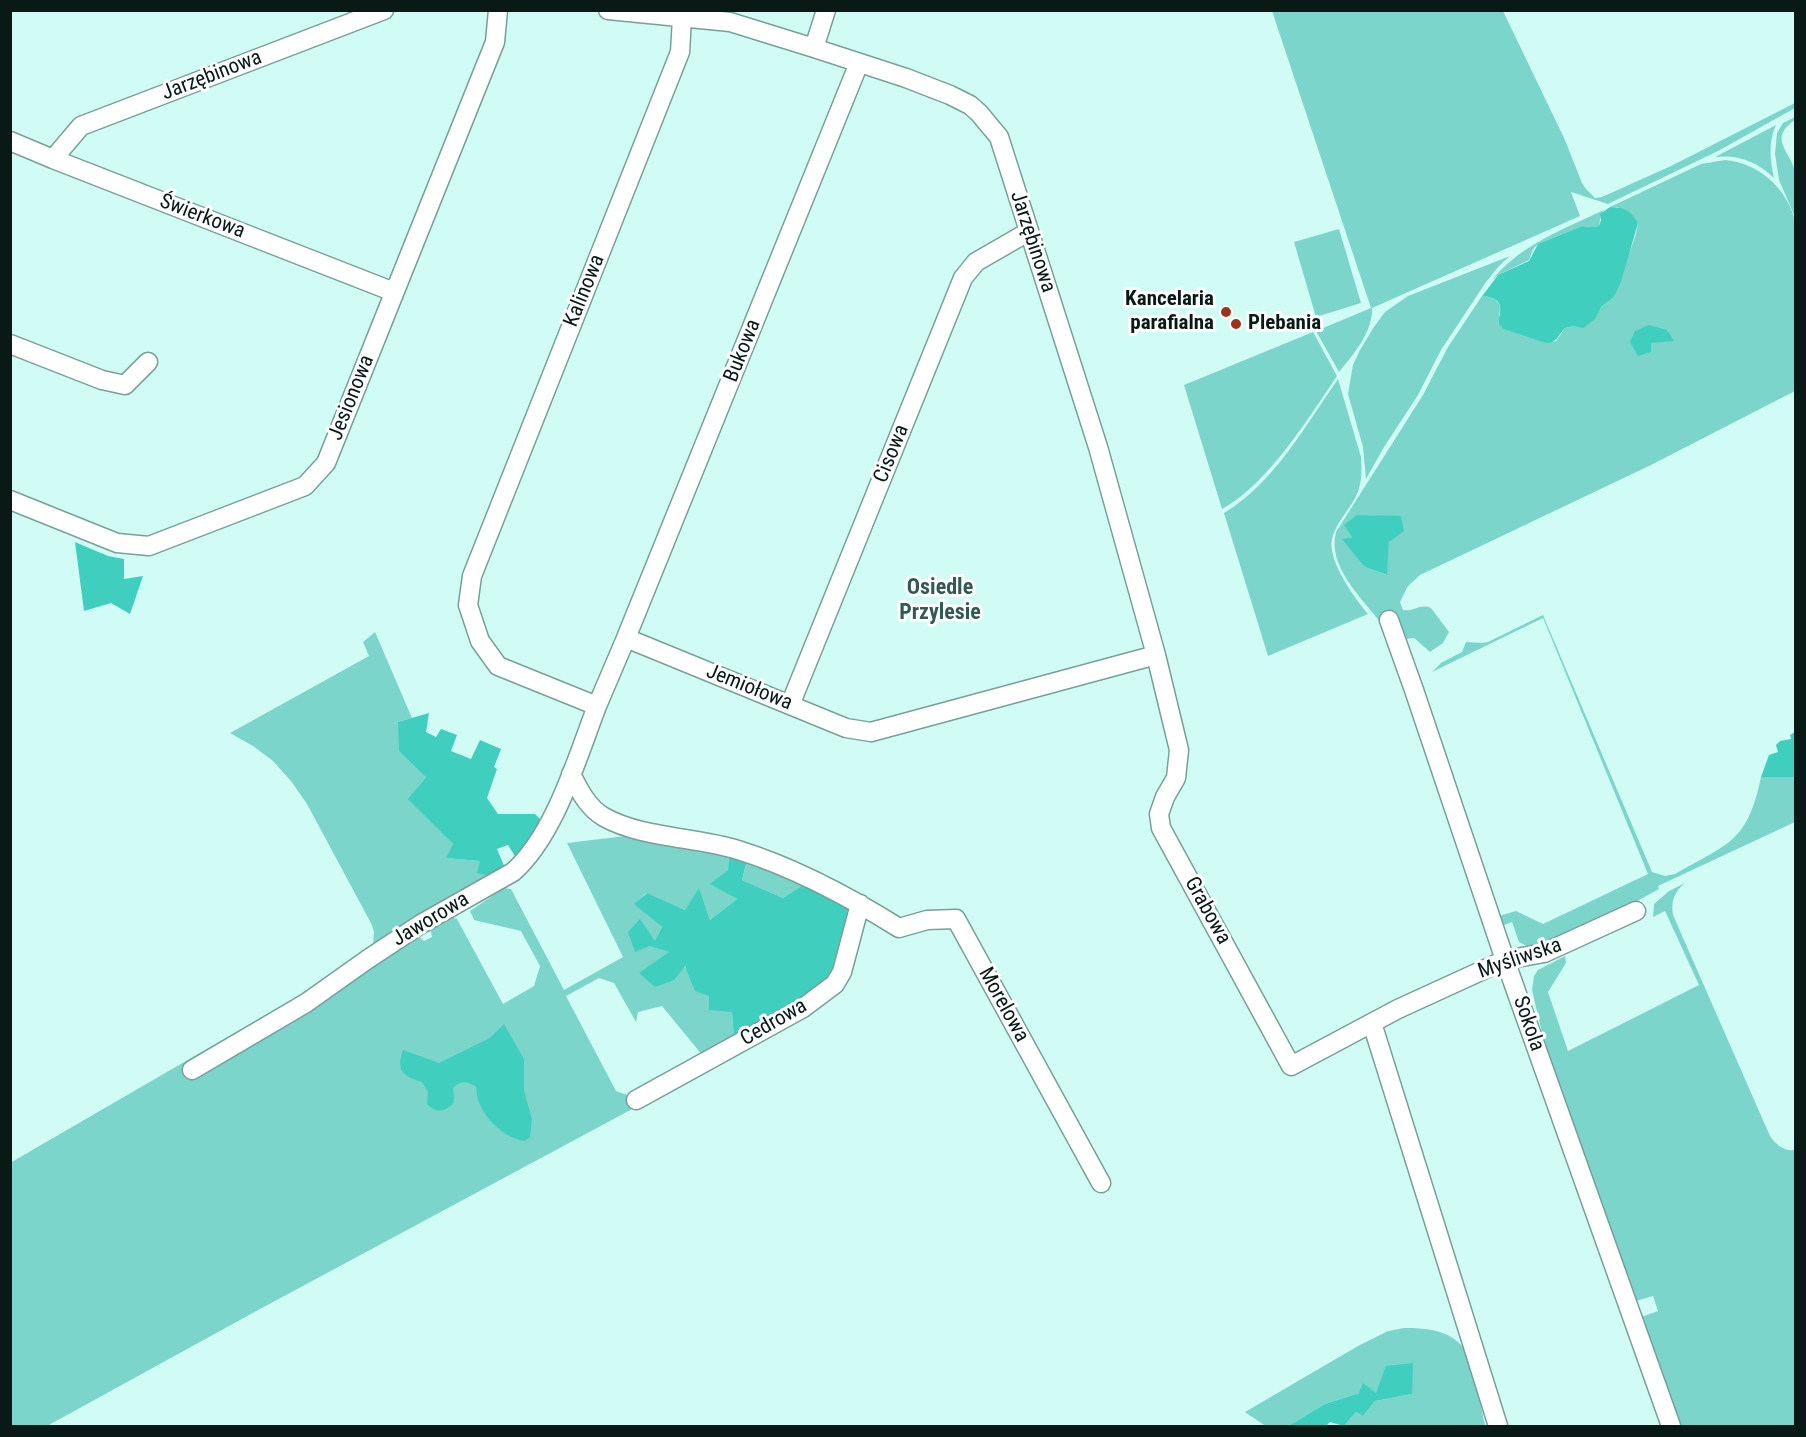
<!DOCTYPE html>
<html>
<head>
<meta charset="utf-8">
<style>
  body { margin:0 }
  #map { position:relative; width:1806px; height:1437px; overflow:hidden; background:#d1fcf6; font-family:"Roboto Condensed",sans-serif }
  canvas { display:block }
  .frame { position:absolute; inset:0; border:12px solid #081916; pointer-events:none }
</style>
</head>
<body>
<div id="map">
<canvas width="1806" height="1437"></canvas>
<div class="frame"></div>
</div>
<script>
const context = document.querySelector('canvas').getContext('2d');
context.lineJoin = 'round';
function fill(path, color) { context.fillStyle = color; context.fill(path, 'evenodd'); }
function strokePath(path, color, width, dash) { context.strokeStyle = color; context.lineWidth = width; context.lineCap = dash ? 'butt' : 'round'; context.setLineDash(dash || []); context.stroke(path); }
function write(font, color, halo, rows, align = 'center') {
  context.font = font + ' "Roboto Condensed",sans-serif'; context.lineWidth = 6; context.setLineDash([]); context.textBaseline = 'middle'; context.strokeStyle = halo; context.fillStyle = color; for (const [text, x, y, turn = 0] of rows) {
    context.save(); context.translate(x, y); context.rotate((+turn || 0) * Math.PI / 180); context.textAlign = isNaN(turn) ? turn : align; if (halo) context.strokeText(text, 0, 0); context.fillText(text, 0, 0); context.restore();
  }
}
const green = new Path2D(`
  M1272,11h231l62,129 17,43 4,6 9,9 7,-1 69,-31 124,-63v5l-75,42 -112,54 -37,-12 9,24 -208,92c1,24 -19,47 -33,64l-23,-41 55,-23z
  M1795,117v3c-28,19 -4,31 1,54 2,13 0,30 -1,43l-16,-37 -4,-26 2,-21 6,-10z
  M1776,125c-8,17 -6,35 -2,53 -16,-16 -36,-24 -59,-21z
  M1725,160c33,3 61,27 70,60 4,13 0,32 0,46 0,42 0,84 0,125l-144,74 -231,110 -12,11 -8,16 3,8c11,2 17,-7 28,-2l18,24 -6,11 -13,9 -16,-14 -9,1 -14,-20 -11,3c-19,-25 -53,-56 -44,-90l87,-137 25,-48 32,-48 4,-3c14,3 18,7 15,20l47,27 10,-2 9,-13 8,-2 10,1 11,-8 7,-12 13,-10 22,-63 2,-11 -20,-16h-8l91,-43zM1357,515l44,2 -12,25 -3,33 -22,-10 -21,-26 9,-2z
  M1604,210l-3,4 -2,12 -9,1 -8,-1 -44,18 -5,5 -4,11 -31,15 -6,5c28,-35 72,-51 112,-70z
  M1339,229l22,74 -45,14 -22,-75z
  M1510,256l-11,10 -13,16 -45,68 -23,45 -34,52 -18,32 -3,-32 -15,-53 5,-29 7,-15 14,-23 11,-15 23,-16z
  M1313,332l24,44c-30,44 -68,107 -115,133l-38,-124z
  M1338,379l23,78c1,12 1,26 -4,37 -7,16 -21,28 -25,45 -5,21 23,60 36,75l-100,42 -44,-143c50,-30 81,-87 114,-134z
  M1543,615l109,257 13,4 10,-2c54,-31 72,-31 86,-97h34v45l-137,64 1,3 -31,17 -88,39 -13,1 -8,-4 -7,-20 -8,3 -3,-2 -1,-6 2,-2 14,-4 27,13 105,-50 -105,-256 -111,54 9,-9 21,-11 4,-10 16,1 6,-1z
  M375,632l37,86 -14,4 28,55 -17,22 44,45 -6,14 34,3 11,15 -119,69 1,-13 -2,-7 -65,-121 -16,-23 -18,-20 -20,-15 -23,-13 139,-77 -6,-14z
  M634,835l95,20 -1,15 -17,14 26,15 -27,21 -11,-31 -14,21 -39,-17 -11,11 27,23 -7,15 -6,4 21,6 -31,22 45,-8 25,30 23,16 2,28 -31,16 -41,-50 -24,6 -2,10 -22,-39 -15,-5 -33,18 50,95 14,5 6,11 -376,202 -213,117h-36l-1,-263 331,-192 76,-36 7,6 8,-4 -2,-10 21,-10 6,2 46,85 31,-18 6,-20 -19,-35 -47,-11 -4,-9 34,-23 7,1 53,101 59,-33 -56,-114z
  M747,860l59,23 -23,15 -41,-18z
  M1685,883c-11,9 -14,18 -12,32l97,221c7,10 14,15 25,14v276h-118l-36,-109 17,-6 -5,-15 -17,5 -88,-243 -16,-68 2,-14 4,-6 27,-14 1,7 -18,29 20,59 131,-66 -34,-74 -12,6 1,-13 15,-13z
  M1404,1328c75,-1 68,39 81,97l-141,1 12,-14 7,4 12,-15 37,-7v-31l-36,30h-17l-34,11 -37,22 -24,-1 -19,-13 113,-66 30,-15z`);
const forest = new Path2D(`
  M1610,207c14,0 21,4 28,16l-17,59 -7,15 -13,10 -6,12 -12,9 -10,-2 -8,2c-7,7 -8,15 -19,15l-42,-14 -5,-5c1,-17 6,-24 -15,-28l-4,3 18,-24 31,-14 9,-17 44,-18 8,1 9,-1 2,-6 -1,-6z
  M1649,325l18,5 7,11 -23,2v9l-13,4 -8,-14 5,-11z
  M1357,515l44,1 3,15 -15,11 -2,33 -23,-9 -22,-27 10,-2 -8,-12z
  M75,542l33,14 16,3v20l19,-3 -13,38 -19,-11 -27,8z
  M429,713l-3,19 10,5 5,-8 16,6 -6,16 20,8 9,-19 21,9 -7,18 3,2 -10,29 11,16h37l7,7 -26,37 -8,-13 -11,4 8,19 -13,8 -15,-3 3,-12 -34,-3 7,-14 -45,-45 18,-22 -27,-26 -1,-29z
  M1795,732v45h-34l8,-22 9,-3 -2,-7 4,-4 11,-2 -1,-4z
  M729,855l18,5 -5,20 41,18 23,-15 42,24 1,3c-4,16 -7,45 -13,59 -14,28 -75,55 -102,71l-2,-28 -23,-2v-14l-14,-5 -10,-25 -11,14 -19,7 -16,-14 30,-21 -20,-6 -14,6 -7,-20 12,-13 15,22 7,-14 -28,-23 13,-11 38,17 14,-22 11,32 27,-21 -27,-15 18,-14z
  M504,1024l20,35v31l8,30 -2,17 -5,4c-24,-3 -49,-30 -49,-54 -8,-6 -16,-7 -23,1l1,14c-8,10 -18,12 -27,2l1,-12 -6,-10c-20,-6 -26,-12 -19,-32l36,13 51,-25z
  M1413,1363l-1,31 -37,7 -12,15 -7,-4 -12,14 -14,-4 -4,4h-38l37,-22 34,-11 4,-10 13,10 10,-27z`);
const minor = new Path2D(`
  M608,10l122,12 84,26 92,30 44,17 20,10 9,8 20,24 99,310 58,208 23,95 -3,28 -11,19 -6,17 2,14 130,238 107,-57 107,-49 39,-7 92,-42
  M682,18l-2,34 -208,524 -4,29 12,36 18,25 99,40 29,-68 220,90 25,4 285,-77
  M814,48l12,-38
  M10,141l43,18 341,133
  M53,159l28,-33 303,-116
  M10,344l92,36 23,5 23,-23
  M10,500l107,43 32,3 156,-60 21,-23 169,-421 3,-32
  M1389,620l25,70 91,270 166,466
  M626,638l233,-575
  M790,705l173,-427 13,-16 52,-30
  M571,774c8,16 17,34 33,43 37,21 93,20 134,33 58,18 110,46 161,78l28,-8 29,-1 145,264
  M1372,1023l126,403
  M192,1070l114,-67 62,-44 53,-35 92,-52c42,-37 64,-114 84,-166
  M636,1100l167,-92 32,-24 7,-12 18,-68`);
const markers = [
  [1226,312,6,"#9c341a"],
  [1236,324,6,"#9c341a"]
];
const streetNames = [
  ["Jarzębinowa",212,76,-21],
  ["Świerkowa",202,217,21],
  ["Jarzębinowa",1032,242,72],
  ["Kalinowa",585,291,-68],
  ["Bukowa",743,351,-68],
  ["Jesionowa",352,398,-68],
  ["Cisowa",892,454,-68],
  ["Jemiołowa",749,688,22],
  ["Grabowa",1207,911,61],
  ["Jaworowa",431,920,-31],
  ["Myśliwska",1520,959,-19],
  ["Morelowa",1003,1005,61],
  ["Cedrowa",774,1023,-30],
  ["Sokola",1528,1024,71]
];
const poiNames = [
  ["Kancelaria",1214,300],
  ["parafialna",1214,324],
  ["Plebania",1248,324,"left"]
];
const neighbourhoodNames = [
  ["Osiedle",940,588],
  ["Przylesie",940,613]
];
fill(green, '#7cd5ca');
fill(forest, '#40cebf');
strokePath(minor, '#77a099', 21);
strokePath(minor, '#fff', 18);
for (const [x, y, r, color] of markers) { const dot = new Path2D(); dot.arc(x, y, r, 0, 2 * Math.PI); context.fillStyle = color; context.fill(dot); strokePath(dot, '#fff', 2); }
write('21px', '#081916', '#fff', streetNames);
write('bold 21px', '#081916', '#fff', poiNames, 'right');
write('bold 22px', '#325954', '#fff', neighbourhoodNames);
</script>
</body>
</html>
